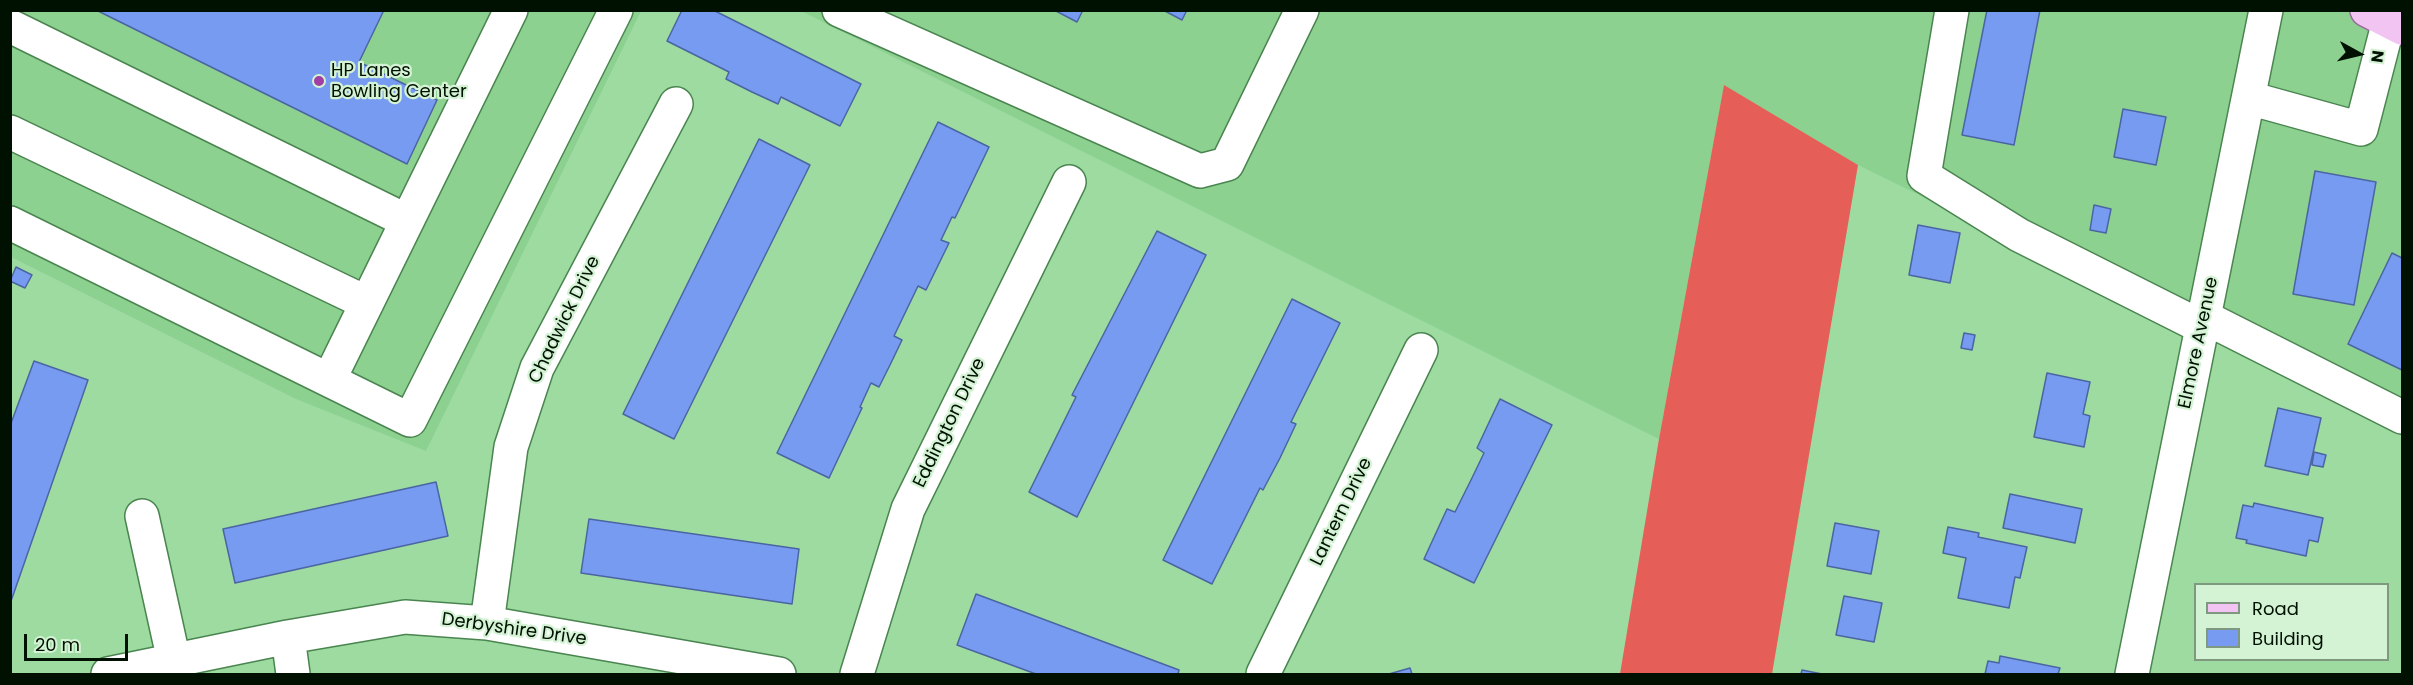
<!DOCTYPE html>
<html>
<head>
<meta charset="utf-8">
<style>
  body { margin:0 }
  #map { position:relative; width:2413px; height:685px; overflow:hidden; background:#9ddba1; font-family:Poppins,sans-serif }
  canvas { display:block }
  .frame { position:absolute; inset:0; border:12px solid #001101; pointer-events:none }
  .legend { position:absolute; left:2194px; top:583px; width:195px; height:78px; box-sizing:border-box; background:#d4f3d5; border:2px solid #7f9980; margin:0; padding:8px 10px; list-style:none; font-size:18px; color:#001101 }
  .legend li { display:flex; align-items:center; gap:12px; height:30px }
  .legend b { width:30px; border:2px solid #7f9980 }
  .north { position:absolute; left:2329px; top:24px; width:60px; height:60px; -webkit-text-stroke:4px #d4f3d5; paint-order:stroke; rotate:98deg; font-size:16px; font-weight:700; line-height:24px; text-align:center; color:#001101 }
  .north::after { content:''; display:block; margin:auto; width:21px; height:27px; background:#001101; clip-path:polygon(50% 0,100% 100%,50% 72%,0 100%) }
  .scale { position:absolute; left:24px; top:634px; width:104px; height:27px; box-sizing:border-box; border:3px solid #001101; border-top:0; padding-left:8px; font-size:18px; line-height:21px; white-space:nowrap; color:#001101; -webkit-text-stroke:4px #d4f3d5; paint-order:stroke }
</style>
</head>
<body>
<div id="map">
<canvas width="2413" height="685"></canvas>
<div class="frame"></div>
<ul class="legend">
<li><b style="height:8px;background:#f1c4f2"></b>Road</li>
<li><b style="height:16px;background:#779bf1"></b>Building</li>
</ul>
<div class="north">N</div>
<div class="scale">20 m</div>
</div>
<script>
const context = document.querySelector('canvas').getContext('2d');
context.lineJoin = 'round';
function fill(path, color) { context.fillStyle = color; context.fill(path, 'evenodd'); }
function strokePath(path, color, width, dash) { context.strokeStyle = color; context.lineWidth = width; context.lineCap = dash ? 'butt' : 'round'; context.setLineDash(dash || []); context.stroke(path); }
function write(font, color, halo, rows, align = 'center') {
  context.font = font + ' Poppins,sans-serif'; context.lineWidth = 4.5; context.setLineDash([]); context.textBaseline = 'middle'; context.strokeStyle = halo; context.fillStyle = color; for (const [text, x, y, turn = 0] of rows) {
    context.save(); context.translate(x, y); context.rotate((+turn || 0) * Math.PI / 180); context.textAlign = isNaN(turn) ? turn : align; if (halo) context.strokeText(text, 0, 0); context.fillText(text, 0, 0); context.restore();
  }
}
const built = new Path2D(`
  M10,11h631l-215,440 -130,-52 -285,-142z
  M801,11h1601v421l-544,-267 -134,-79 -65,353z`);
const forest = new Path2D(`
  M1724,85l134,80 -86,509h-152l39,-235z`);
const building = new Path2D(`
  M96,10h288l-25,52 78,38 -30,64z
  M682,10h31l148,74 -21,42 -59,-29 -3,7 -26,-12 -26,-13 3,-7 -62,-31z
  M1054,10h29l-6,12z
  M1163,10h24l-5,10z
  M1987,10h53l-26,135 -52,-10z
  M2123,109l43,8 -10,48 -42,-8z
  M938,122l51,25 -34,71 -3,-1 -11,23 8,3 -23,47 -8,-4 -24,50 8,4 -12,25 -11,22 -8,-4 -11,24 2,1 -33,70 -52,-25z
  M759,139l51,26 -136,274 -51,-25z
  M2315,171l61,11 -22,123 -61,-11z
  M2094,205l17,4 -5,24 -16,-3z
  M1918,225l42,8 -10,50 -41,-8z
  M1157,231l49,24 -129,262 -48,-25 47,-95 -4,-2z
  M2392,253l10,5v112l-54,-26z
  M16,267l16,8 -7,13 -15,-7z
  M1292,299l48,24 -49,99 5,2 -16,34 -17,32 -3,-2 -48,96 -49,-24z
  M1964,333l11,2 -3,15 -11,-2z
  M34,361l54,19 -78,224v-178z
  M2047,373l43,9 -7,32 7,2 -6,31 -50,-10z
  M1500,399l52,26 -78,158 -50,-24 23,-50 8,3 16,-32 13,-27 -7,-5z
  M2278,408l43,10 -13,57 -43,-9z
  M2314,452l12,3 -3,12 -11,-2z
  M436,482l12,54 -213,47 -12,-54z
  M2010,494l72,15 -7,34 -72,-15z
  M2254,503l69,15 -5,24 -9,-2 -3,16 -60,-13 1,-3 -11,-2 7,-33 10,2z
  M589,519l210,30 -7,55 -211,-31z
  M1835,523l44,8 -8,43 -44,-8z
  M1948,527l31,6 -1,4 49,10 -7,31 -5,-1 -6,31 -51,-10 8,-40 -23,-5z
  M976,594l203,76 -1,4h-142l-79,-29z
  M1844,596l38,7 -8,39 -38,-7z
  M2000,656l60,12 -2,6h-73l3,-13 11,2z
  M1410,668l2,6h-23z
  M1802,670l20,4h-21z`);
const minor = new Path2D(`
  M839,10l361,161 27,-7 75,-154
  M1952,10l-28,166 95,59 183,92
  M10,26l397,195
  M2249,98l112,31 28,-108
  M10,132l357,171
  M10,223l400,197 206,-410
  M2204,317l198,100
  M329,380l182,-370
  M142,516l32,145
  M487,623l24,-176 26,-79 139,-264
  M288,637l5,37
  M108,674l180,-37 117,-20 82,6 292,51
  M857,674l51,-165 161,-327
  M1263,674l158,-324
  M2132,674l134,-664`);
const major = new Path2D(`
  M2367,10l35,18`);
const markers = [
  [319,81,6,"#a03ea4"]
];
const poiNames = [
  ["HP Lanes",331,71],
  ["Bowling Center",331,92]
];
const streetNames = [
  ["Chadwick Drive",565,320,-64],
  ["Elmore Avenue",2199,343,-78],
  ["Eddington Drive",950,423,-64],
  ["Lantern Drive",1342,512,-64],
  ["Derbyshire Drive",514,630,8]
];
fill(built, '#8dd191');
fill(forest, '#e55f58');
fill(building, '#779bf1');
strokePath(building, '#4b65a2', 1.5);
strokePath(minor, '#4a8550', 36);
strokePath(major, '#976b98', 36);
strokePath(minor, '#fff', 33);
strokePath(major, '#f1c4f2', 33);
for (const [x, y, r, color] of markers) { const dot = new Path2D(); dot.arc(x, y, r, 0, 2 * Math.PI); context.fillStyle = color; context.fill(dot); strokePath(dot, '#d4f3d5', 2); }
write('18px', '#001101', '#d4f3d5', poiNames, 'left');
write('18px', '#001101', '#d4f3d5', streetNames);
</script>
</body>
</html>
